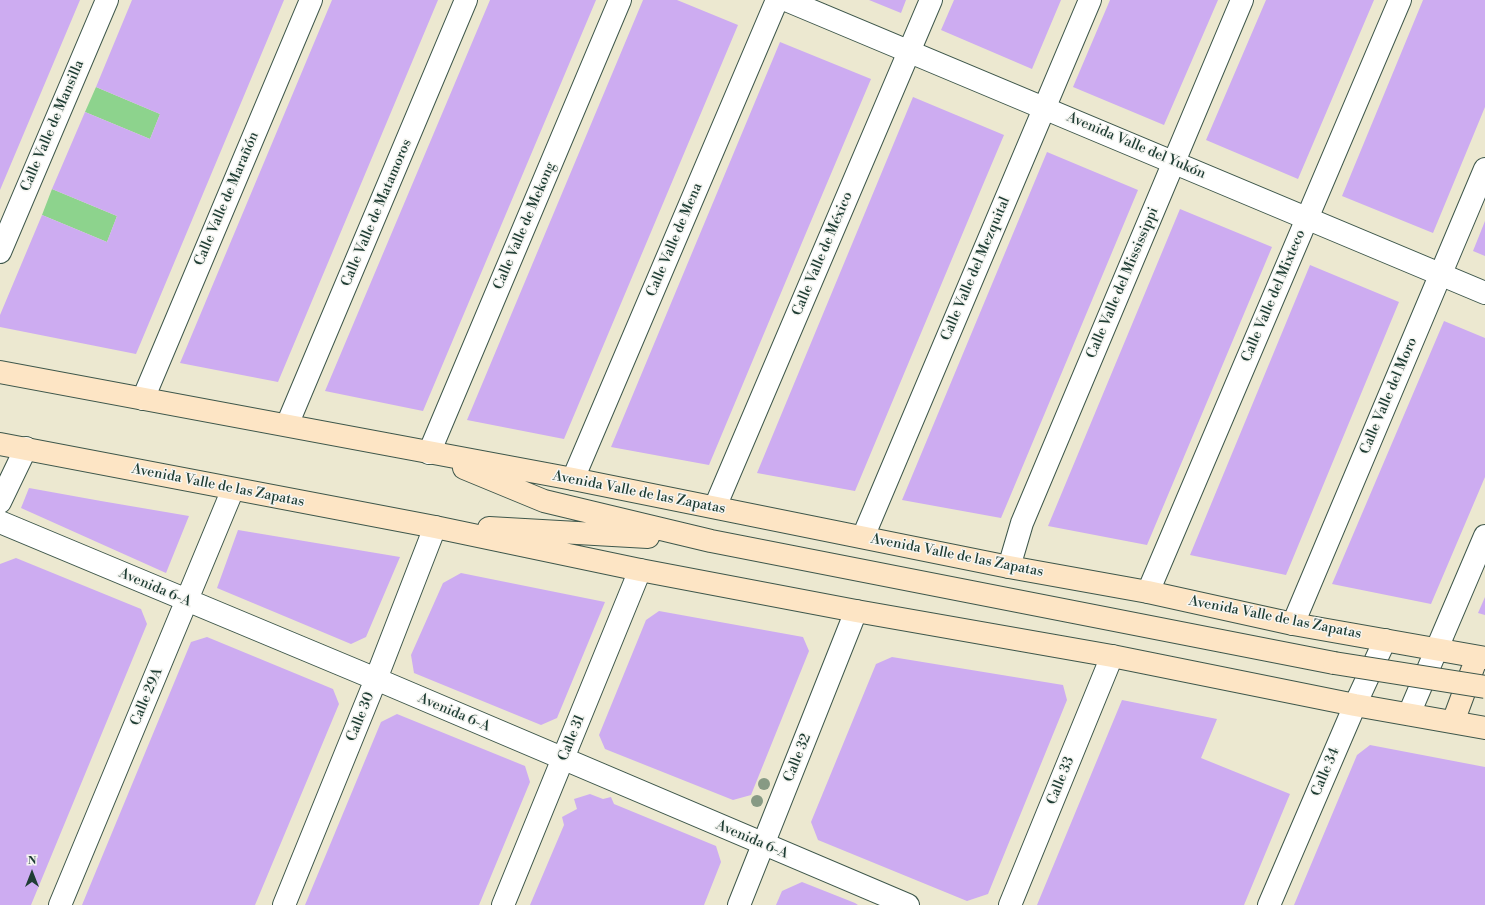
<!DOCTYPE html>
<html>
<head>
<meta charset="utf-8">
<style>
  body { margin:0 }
  #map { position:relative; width:1485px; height:905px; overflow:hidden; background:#ece8d0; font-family:"Libre Bodoni",serif }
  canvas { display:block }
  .north { position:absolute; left:12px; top:853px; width:40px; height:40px; -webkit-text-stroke:3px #f6f6f2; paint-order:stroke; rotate:0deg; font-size:11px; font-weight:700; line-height:16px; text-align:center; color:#1f3d34 }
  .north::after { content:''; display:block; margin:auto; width:14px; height:18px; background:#1f3d34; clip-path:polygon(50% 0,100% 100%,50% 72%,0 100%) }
</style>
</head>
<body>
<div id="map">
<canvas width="1485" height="905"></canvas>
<div class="north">N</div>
</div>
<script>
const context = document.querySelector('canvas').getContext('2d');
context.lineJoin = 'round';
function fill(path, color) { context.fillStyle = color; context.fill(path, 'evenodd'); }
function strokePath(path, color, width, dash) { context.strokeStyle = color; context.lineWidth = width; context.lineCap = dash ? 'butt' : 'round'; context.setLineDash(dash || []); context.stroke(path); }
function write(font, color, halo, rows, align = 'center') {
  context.font = font + ' "Libre Bodoni",serif'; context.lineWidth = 3; context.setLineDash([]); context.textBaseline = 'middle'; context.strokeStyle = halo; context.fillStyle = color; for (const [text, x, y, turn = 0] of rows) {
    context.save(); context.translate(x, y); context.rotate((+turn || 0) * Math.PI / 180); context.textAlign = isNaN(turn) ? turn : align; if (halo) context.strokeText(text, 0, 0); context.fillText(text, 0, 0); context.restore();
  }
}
const green = new Path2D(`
  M96,87l64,27 -10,25 -65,-27z
  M52,189l65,27 -10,26 -65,-27z`);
const building = new Path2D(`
  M0,0h80l-80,190z
  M132,0h152l-148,354 -136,-27v-12l42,-100 65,27 10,-26 -65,-27 33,-77 65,27 10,-25 -64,-27z
  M332,0h106l-160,382 -98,-19z
  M490,0h106l-173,411 -98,-20z
  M643,0h34l61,25 -174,414 -97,-19z
  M869,0h37l-5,13z
  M954,0h107l-29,69 -91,-39z
  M1110,0h108l-54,125 -91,-38z
  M1266,0h108l-76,179 -92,-39z
  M1423,0h62v107l-52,126 -91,-37z
  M780,42l91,37 -65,154 -97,232 -98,-18z
  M913,97l91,38 -22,52 -127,304 -98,-18z
  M1047,152l91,38 -129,309 -8,19 -99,-18z
  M1180,209l92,38 -125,298 -99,-19z
  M1485,221v35l-12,-5z
  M1310,265l89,37 -113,273 -96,-20z
  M1444,321l41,17v139l-37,87 -17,40 -99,-20z
  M29,488l72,13 88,15 -23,57 -145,-65z
  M238,530l162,27 -34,80 -15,7 -134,-56z
  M16,558l125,51 6,15 -116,281h-31v-341z
  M461,573l144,29 -48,116 -16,7 -127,-52 -3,-18 32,-72z
  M1485,597v18l-7,-2z
  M659,611l144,26 6,14 -58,144 -18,5 -128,-51 -6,-14 47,-115z
  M207,637l126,52 6,15 -84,201h-173l109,-263z
  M892,657l171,28 4,15 -79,194 -21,7 -149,-61 -7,-18 65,-158z
  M1122,700l95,19 -16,39 89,36 -46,111h-207z
  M397,714l128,52 5,16 -51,123h-174l76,-183z
  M1370,745l115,22v138h-191l63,-150z
  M590,794l13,5 8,-2 3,7 102,42 5,16 -17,43h-174l34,-80 -2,-8 15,-8 -3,-10z
  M802,882l53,21 3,2h-82l6,-14z`);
const minor = new Path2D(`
  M0,252l107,-252
  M143,399l168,-399
  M287,425l179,-425
  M429,453l191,-453
  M573,479l204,-479
  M0,502l26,-54
  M715,507l216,-507
  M0,522l376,157 532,226
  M863,537l227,-537
  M1009,567l13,-44 220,-523
  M1148,592l252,-592
  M1293,624l192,-455
  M1409,714l76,-178
  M60,905l173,-416
  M284,905l92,-226 59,-152
  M503,905l137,-335
  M1010,905l102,-249
  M1269,905l86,-200 30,-65`);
const tertiary = new Path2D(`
  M786,0l699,293
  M739,905l117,-294`);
const secondary = new Path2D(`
  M0,372l573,107 436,88 139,25 145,32 192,34
  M0,444l435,83 205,43 216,41 256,45 243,49 130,23
  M464,468l80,33 167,40 623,122
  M489,528l159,9
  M1453,722l24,-65`);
const secondaryBridge = new Path2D(`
  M1334,663l151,24`);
const trees = [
  [764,784],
  [757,801]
];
const streetNames = [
  ["Calle Valle de Mansilla",53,126,-67],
  ["Avenida Valle del Yukón",1136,146,23],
  ["Calle Valle de Marañón",227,199,-67],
  ["Calle Valle de Matamoros",377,213,-67],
  ["Calle Valle de Mekong",525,226,-67],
  ["Calle Valle de Mena",675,240,-67],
  ["Calle Valle de México",823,254,-67],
  ["Calle Valle del Mezquital",976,269,-67],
  ["Calle Valle del Mississippi",1123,283,-67],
  ["Calle Valle del Mixteco",1274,296,-67],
  ["Calle Valle del Moro",1389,396,-67],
  ["Avenida Valle de las Zapatas",218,486,11],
  ["Avenida Valle de las Zapatas",639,493,11],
  ["Avenida Valle de las Zapatas",957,556,11],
  ["Avenida 6-A",155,588,23],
  ["Avenida Valle de las Zapatas",1275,618,11],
  ["Calle 29A",147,697,-67],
  ["Avenida 6-A",454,713,23],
  ["Calle 30",361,717,-68],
  ["Calle 31",572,738,-68],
  ["Calle 32",798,758,-68],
  ["Calle 34",1326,772,-67],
  ["Calle 33",1061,781,-68],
  ["Avenida 6-A",752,840,23]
];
fill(green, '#8dd38d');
fill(building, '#cdacf1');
strokePath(minor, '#3e574b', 24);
strokePath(tertiary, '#3e574b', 24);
strokePath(secondary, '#3e574b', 24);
strokePath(minor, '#fff', 22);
strokePath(tertiary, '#fff', 22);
strokePath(secondary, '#fde5c5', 22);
strokePath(secondaryBridge, '#3e574b', 24, []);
strokePath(secondaryBridge, '#fde5c5', 22);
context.fillStyle = '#879a84';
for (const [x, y] of trees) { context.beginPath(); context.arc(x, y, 6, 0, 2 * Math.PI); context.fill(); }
write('14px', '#1f3d34', '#f6f6f2', streetNames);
</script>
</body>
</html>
